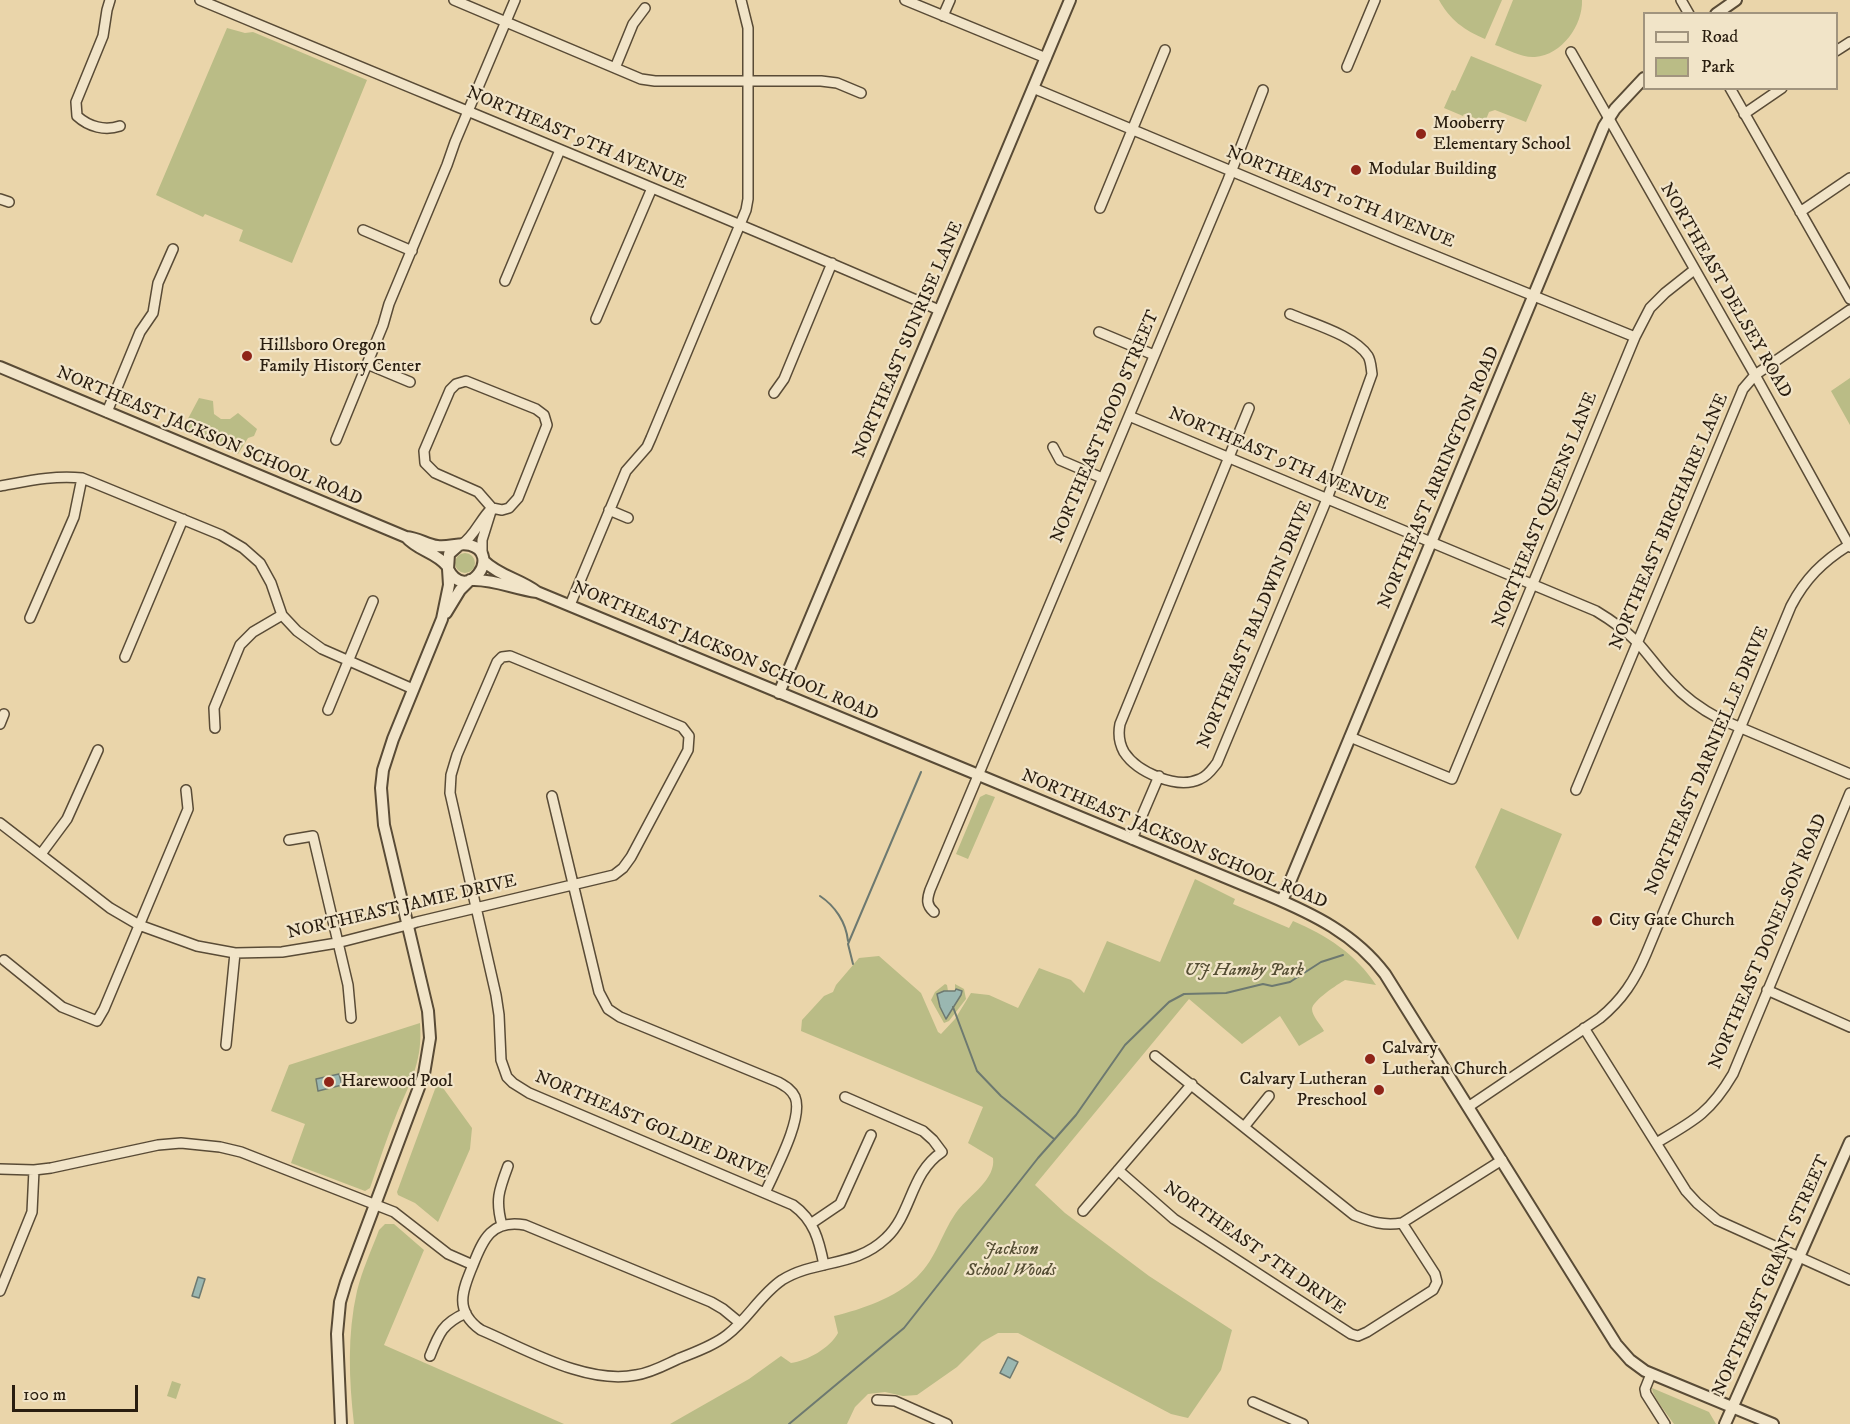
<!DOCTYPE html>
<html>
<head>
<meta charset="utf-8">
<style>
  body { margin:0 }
  #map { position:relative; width:1850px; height:1424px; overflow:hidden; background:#ead5aa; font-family:"IM FELL DW Pica",serif }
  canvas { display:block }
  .legend { position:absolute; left:1643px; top:12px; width:195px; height:78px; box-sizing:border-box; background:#f1e4c8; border:2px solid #a1947e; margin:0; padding:8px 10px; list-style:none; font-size:18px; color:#291d0f }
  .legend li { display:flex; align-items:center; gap:12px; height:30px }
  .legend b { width:30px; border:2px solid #a1947e }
  .scale { position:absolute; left:12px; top:1385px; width:126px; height:27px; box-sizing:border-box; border:3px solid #291d0f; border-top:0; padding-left:8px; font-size:18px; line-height:21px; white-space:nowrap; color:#291d0f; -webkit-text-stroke:4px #f1e4c8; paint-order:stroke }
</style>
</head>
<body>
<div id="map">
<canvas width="1850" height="1424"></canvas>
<ul class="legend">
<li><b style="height:8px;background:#f1e4c8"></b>Road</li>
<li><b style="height:16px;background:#babc86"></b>Park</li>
</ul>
<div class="scale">100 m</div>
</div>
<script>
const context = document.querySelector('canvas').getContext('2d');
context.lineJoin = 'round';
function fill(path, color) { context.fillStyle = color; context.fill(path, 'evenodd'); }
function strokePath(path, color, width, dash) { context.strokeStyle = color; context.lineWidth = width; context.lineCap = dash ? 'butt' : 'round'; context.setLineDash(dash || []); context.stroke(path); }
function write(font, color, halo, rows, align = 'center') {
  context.font = font + ' "IM FELL DW Pica",serif'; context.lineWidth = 4.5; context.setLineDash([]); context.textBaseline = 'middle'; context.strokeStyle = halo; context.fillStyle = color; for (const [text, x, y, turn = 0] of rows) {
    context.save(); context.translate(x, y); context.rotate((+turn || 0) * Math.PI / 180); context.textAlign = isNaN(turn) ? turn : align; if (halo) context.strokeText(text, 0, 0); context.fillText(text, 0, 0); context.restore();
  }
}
const green = new Path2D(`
  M1439,0h63l-17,39c-21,-9 -35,-19 -46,-39z
  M1513,0h69c1,25 -20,55 -47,57 -13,1 -28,-8 -40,-12z
  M227,28l18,5 8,-1 114,48 -75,183 -53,-22 4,-11 -38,-16 -2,3 -47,-22z
  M1471,56l71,29 -16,37 -31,-12 -6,2 -4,10 -21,-8 -1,2 -19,-8 8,-18 3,1z
  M1850,378v47l-19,-34z
  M199,398l14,3 1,13 7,5h9l8,-6 19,16 -3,7 -6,2 -10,16 -56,-24z
  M455 563a10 10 0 1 1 20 0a10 10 0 1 1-20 0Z
  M986,794l9,3 -27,62 -12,-5 24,-57z
  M1501,808l61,26 -44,106 -43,-73z
  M1195,879l40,20 -2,5 56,24 4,-7c33,14 63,33 83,64l-31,-5c-7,4 -33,21 -33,29 0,7 9,16 12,22l-25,15 -19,-30 -38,28 -53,-45 -154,186 30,28 84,63 83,54 -11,40 -33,48 -17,-4 -153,-81h-20l-16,9 -25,25 -40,28 -14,1 -18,-4 -17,2 -13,13 -8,17h-177l79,-45 32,-23 10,7c16,-2 39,-15 47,-30l-4,-17c29,-7 61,-18 83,-39 20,-19 25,-46 41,-67 12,-15 38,-31 35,-52l-25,-15 15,-36 -182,-76 1,-11 22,-24 9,-4 3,-7 23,-27 20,-2 42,37 17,39 3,2 14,-15 16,-26 18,2 29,13 21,-40 32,12 13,13 23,-52 53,21z
  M945,984l2,1 1,6h7v-7l9,5 2,10 -17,22 -5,2 -13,-23 4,-8z
  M420,1023c3,37 -9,58 -23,90 -10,24 -18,49 -27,75l-5,3 -74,-28 14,-39 -34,-13 18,-46z
  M438,1081l34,47 -2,21 -32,73 -23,-19 -17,-8 -1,-3z
  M385,1224h9l30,26 -40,95 180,79h-210c-5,-44 -7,-89 3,-133 5,-21 15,-42 22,-61z
  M172,1381l9,3 -5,15 -9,-3z
  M1652,1388l57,24 7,12h-42c-6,-9 -22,-28 -22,-36z`);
const water = new Path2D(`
  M956,989l6,2 -1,4 -15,24 -6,-12 -3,-13 7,-3h11z
  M339,1074l3,11 -24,6 -2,-12z
  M198,1277l7,2 -6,19 -7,-2z
  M1008,1357l10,5 -8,16 -10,-5z`);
const stream = new Path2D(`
  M820,896c15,10 26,26 28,45
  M853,964l-5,-20 73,-172
  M953,1007l24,64 24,25 53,43
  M789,1424l115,-96 134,-170 38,-43 49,-70 44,-43 15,-8 42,-1 37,-9 9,2 18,-4 31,-20 22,-7`);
const minor = new Path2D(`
  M110,0l-3,10 -4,26 -27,66 1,14c12,11 28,15 43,10
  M200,0c246,103 494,203 739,310
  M454,0l187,79 14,2h166l16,2 24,10
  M905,0l141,58
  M1681,0l8,14
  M943,16l7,-16
  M1836,51l14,-9
  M1571,52l184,323 95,172
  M1347,67l28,-67
  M615,68l18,-44 12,-16
  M1033,88l363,152 239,97
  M1730,88l120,211
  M1744,114l38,-26
  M0,199l9,3
  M1100,208l65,-158
  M1800,212l50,-34
  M363,230l49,21
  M505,281l55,-131
  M596,319l56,-131
  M1099,332l55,23
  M367,364l43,18
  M466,381l70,28 8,6 3,10 -29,73 -9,10 -7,2 -10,-2 -14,-16 -43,-19 -10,-10 -1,-12 26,-61 6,-6z
  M774,393l10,-14 48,-116
  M1249,408l-129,316c-2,10 -1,19 4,28 13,20 53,38 76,27 8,-3 12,-10 17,-16l110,-264 45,-125c-1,-6 -1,-13 -4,-18 -14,-21 -55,-32 -78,-42
  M107,412l33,-80 13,-19 5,-30 15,-34
  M1129,416l467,195c15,9 29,19 41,31 12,13 22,28 34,40 14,16 30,27 49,37l130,55
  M336,440l47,-115 6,-21 58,-139 8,-23 60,-142
  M1053,447l7,13 42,18
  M0,486c28,-5 54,-11 82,-8l139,57 22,13 17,15 11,20 11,32 15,16 25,18 91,40
  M609,510l19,8
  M461,545c14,-9 19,-26 31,-37
  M482,554v-14l10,-32
  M570,605l56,-134 21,-24 4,-9 95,-228 2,-11v-171l-7,-28
  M30,618l44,-101 8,-39
  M125,657l58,-138
  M328,710l45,-109
  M0,724l4,-10
  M215,728l-1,-20 26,-63 13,-13 29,-17
  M1350,737l102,42 183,-442 15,-29 15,-15 29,-23
  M1576,790l167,-401 12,-14 95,-65
  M552,796l47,196 9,17 12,8 158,65c7,4 13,7 17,15 9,21 -21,75 -30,96
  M0,823l110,85 29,17 58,21 38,7 47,-1 55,-9 74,-19 6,-2 197,-47 9,-7 8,-11 57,-107 1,-14 -7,-9 -172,-71 -8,1 -5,5 -40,93 -6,20 -1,18 46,202 3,20 2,45 6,17 6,6 16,10 264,112c21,15 26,35 31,60
  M1132,839l27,-63
  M289,840l24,-4 35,149 3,33
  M41,854l26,-35 31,-69
  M934,912c-8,-7 -7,-13 -4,-22l298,-710 35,-90
  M4,960l58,47 35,14 7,-12 84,-200 -2,-19
  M1767,990l83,37
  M1584,1028l102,163 11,12 20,17 133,60
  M226,1045l9,-92
  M1155,1056l199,159c17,7 30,11 48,8l100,-63
  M1468,1107l132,-89c22,-18 35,-38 46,-64l145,-348c14,-27 32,-45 58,-61
  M1244,1127l25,-31
  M1656,1143c38,-22 54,-30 77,-69l117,-281
  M0,1169l34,1 17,-2 107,-23 23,-2 39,4 21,5 153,60 54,42 25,11c-11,26 -19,46 8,65 45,19 105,55 155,45 15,-2 29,-10 42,-16 17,-7 35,-13 49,-24 21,-16 33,-40 55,-55 34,-21 73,-12 104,-42 26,-24 24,-65 56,-86l-9,-12 -10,-9 -78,-34
  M1118,1170l56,49 177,115 7,2 9,-4 66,-42 4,-8 -2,-8 -33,-51
  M1083,1211l109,-127
  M812,1223l28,-19 31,-69
  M502,1225c-7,-25 -3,-35 6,-59
  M473,1265c10,-26 19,-46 52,-40l186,77 12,7 17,14
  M0,1291l32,-79 2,-42
  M430,1356c9,-23 13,-33 36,-43
  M1651,1374l-6,15 1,5 19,30
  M877,1400l18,1 52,23
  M1253,1402l50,22`);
const tertiary = new Path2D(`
  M1716,14l20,-14
  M0,367l406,170c12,1 20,7 31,9 11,2 23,-4 33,-1 33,9 -3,60 -22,24l1,-15 9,-8
  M406,537c12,14 30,15 41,29
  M484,561c15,15 36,18 53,31l731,303c45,19 87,39 117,79l231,370 14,16 15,11 128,53
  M472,580c22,-1 42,9 65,12
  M446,613l14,-23 10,-10
  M779,693l291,-693
  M1282,901l322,-775 11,-17 29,-31
  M341,1424l-4,-90 3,-32 6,-20 78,-208 6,-36 -2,-27 -44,-186 -3,-37 2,-18 10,-31 49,-120 7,-34 -1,-16
  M1725,1424l125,-282`);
const markers = [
  [1421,134,6,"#8f2418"],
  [1356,170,6,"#8f2418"],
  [247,356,6,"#8f2418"],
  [1597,921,6,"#8f2418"],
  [1370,1059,6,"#8f2418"],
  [329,1082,6,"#8f2418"],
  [1379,1090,6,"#8f2418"]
];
const poiNames = [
  ["Mooberry",1433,124],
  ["Elementary School",1433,145],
  ["Modular Building",1368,170],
  ["Hillsboro Oregon",259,346],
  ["Family History Center",259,367],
  ["City Gate Church",1609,921],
  ["Calvary",1382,1049],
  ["Lutheran Church",1382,1070],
  ["Calvary Lutheran",1367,1080,"right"],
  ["Preschool",1367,1101,"right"],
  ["Harewood Pool",341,1082]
];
const streetNames = [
  ["NORTHEAST 9TH AVENUE",576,139,23],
  ["NORTHEAST 10TH AVENUE",1340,198,22],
  ["NORTHEAST DELSEY ROAD",1725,291,60],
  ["NORTHEAST SUNRISE LANE",909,340,-67],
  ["NORTHEAST HOOD STREET",1106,427,-67],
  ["NORTHEAST JACKSON SCHOOL ROAD",209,437,23],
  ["NORTHEAST 9TH AVENUE",1278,460,23],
  ["NORTHEAST ARRINGTON ROAD",1440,478,-67],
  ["NORTHEAST QUEENS LANE",1546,510,-68],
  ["NORTHEAST BIRCHAIRE LANE",1670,522,-67],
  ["NORTHEAST BALDWIN DRIVE",1256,625,-67],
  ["NORTHEAST JACKSON SCHOOL ROAD",725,652,23],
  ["NORTHEAST DARNIELLE DRIVE",1708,761,-67],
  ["NORTHEAST JACKSON SCHOOL ROAD",1174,840,23],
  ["NORTHEAST JAMIE DRIVE",402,908,-13],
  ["NORTHEAST DONELSON ROAD",1769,942,-67],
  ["NORTHEAST GOLDIE DRIVE",651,1126,23],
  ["NORTHEAST 5TH DRIVE",1254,1249,35],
  ["NORTHEAST GRANT STREET",1772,1276,-66]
];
const parkNames = [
  ["UJ Hamby Park",1244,971],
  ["Jackson",1011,1250],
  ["School Woods",1011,1271]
];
fill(green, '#babc86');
fill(water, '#9ab7b1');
strokePath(water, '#6d7970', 1.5);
strokePath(stream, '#6d7970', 2);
strokePath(minor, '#594b36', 12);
strokePath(tertiary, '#594b36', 14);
strokePath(minor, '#f1e4c8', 9);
strokePath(tertiary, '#f1e4c8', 10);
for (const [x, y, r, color] of markers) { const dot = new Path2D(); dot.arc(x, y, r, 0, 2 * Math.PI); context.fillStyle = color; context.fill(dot); strokePath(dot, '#f1e4c8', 2); }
write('18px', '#291d0f', '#f1e4c8', poiNames, 'left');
write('18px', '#291d0f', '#f1e4c8', streetNames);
write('italic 18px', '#544d33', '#f1e4c8', parkNames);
</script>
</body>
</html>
